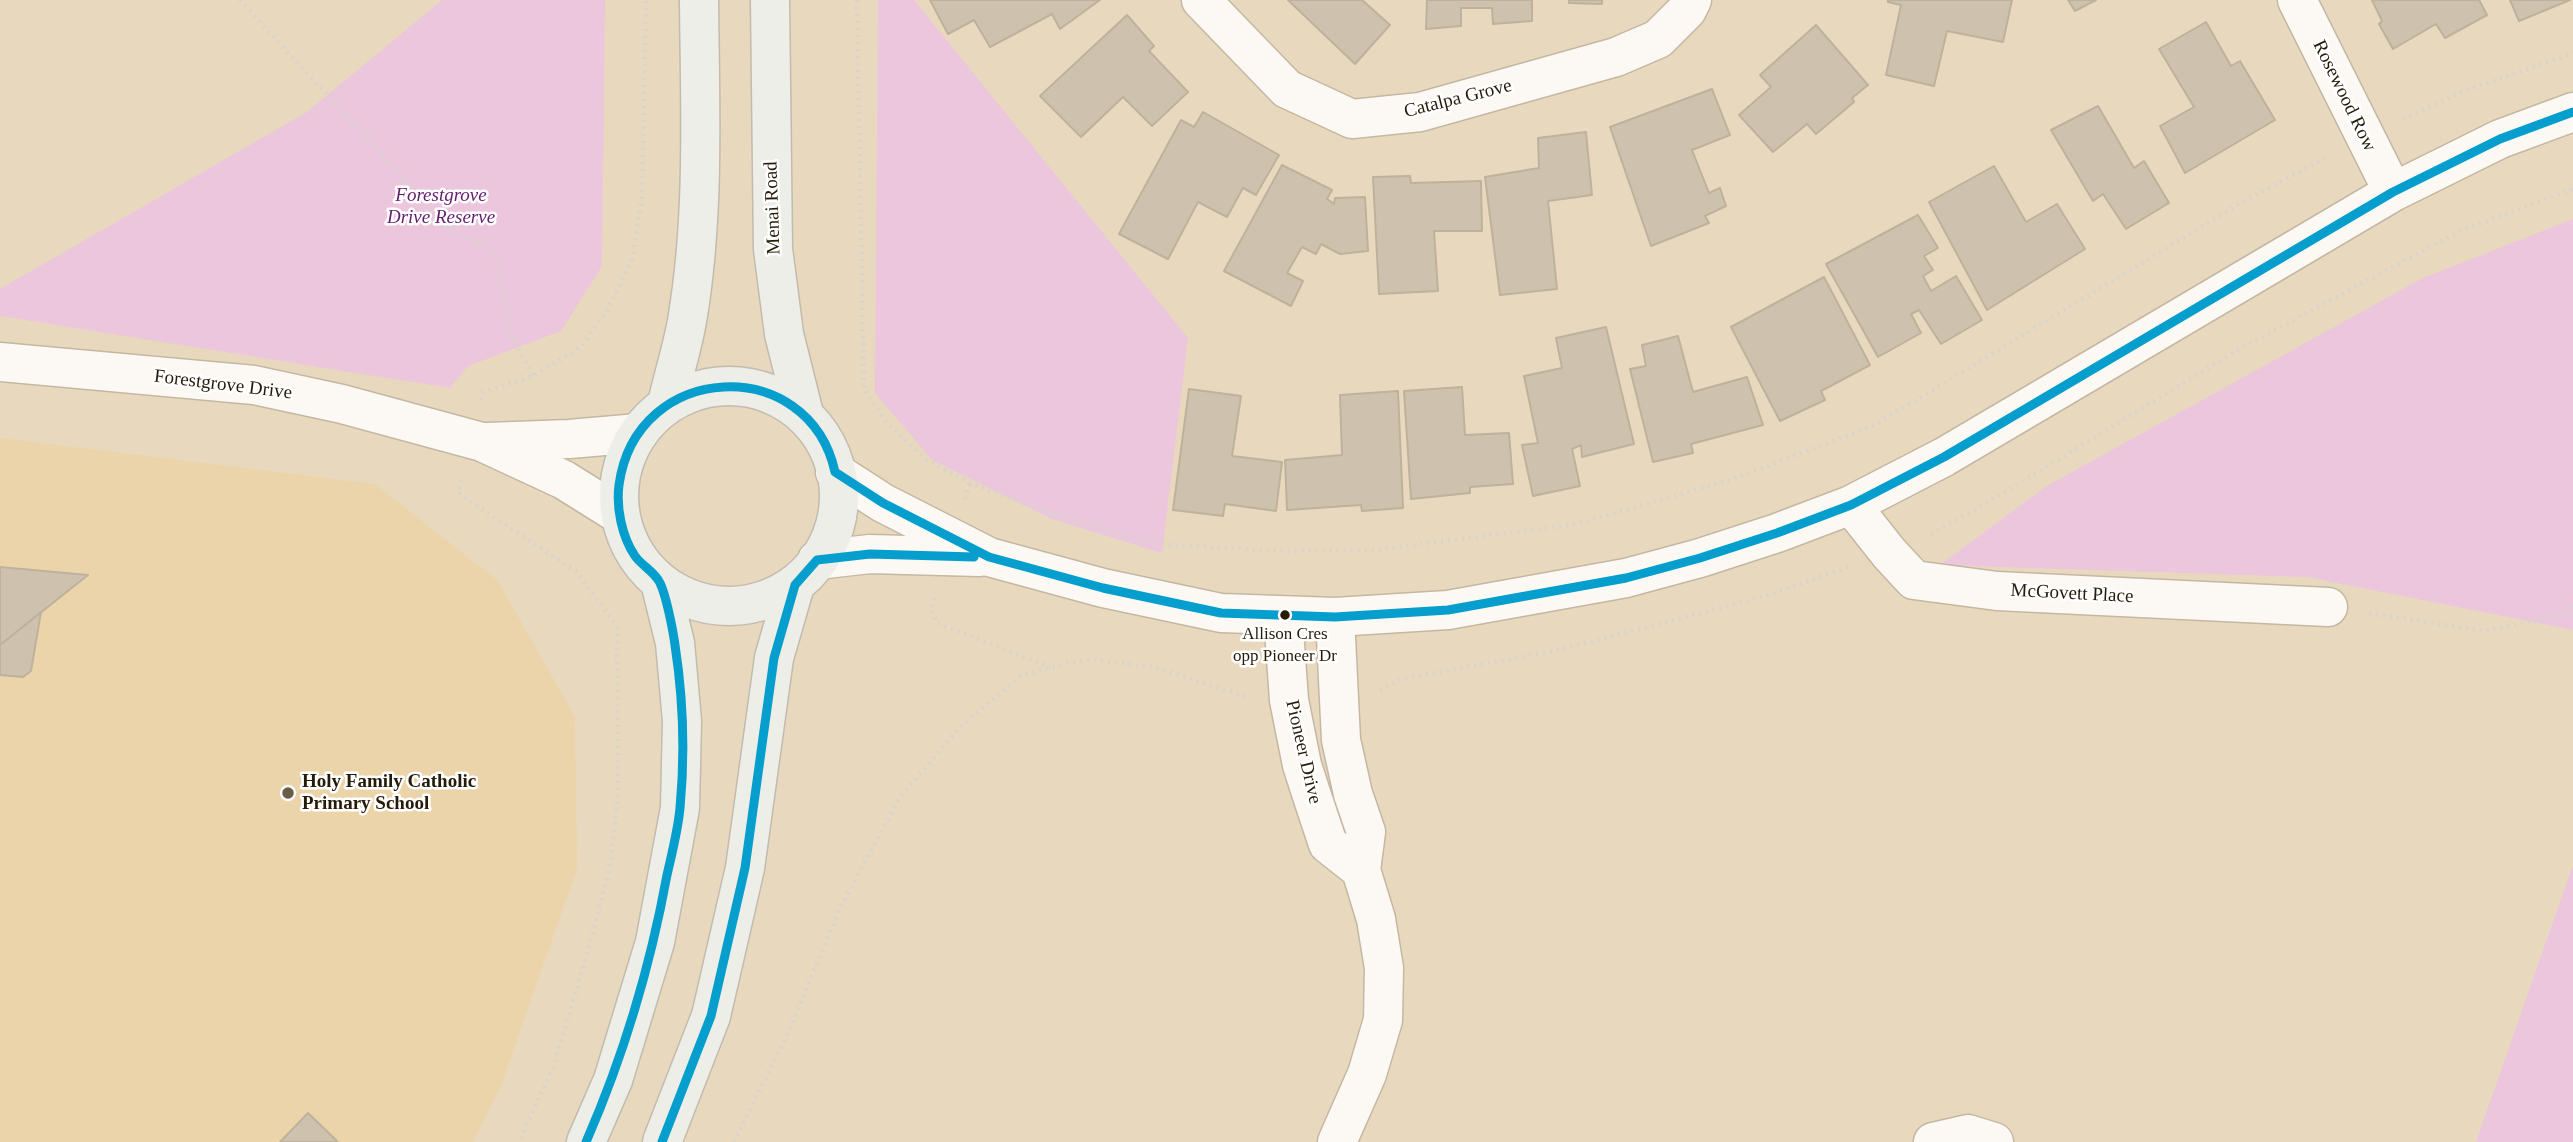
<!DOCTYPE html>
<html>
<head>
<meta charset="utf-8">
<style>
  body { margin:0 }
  canvas { display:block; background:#e8d8be }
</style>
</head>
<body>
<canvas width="2573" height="1142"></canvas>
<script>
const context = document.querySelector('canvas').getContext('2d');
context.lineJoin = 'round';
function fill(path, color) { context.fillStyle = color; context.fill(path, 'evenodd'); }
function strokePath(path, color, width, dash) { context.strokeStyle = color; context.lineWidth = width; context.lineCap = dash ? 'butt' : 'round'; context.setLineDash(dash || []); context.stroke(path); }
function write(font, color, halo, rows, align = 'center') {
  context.font = font + ' "Times New Roman",serif'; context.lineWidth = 5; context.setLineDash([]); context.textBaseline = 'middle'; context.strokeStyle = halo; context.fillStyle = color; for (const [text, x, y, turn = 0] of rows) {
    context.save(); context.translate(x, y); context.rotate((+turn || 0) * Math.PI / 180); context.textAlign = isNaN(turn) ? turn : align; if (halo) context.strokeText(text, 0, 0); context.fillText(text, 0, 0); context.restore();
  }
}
const built = new Path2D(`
  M0,438l375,46 123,97 77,136 2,152 -75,214 -29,59h-473z`);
const green = new Path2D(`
  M442,0h163l-3,266 -41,65 -93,35 -18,22 -450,-72v-27l307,-177z
  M878,0h36l274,338 -26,215 -110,-34 -120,-59 -57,-67z
  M2573,219v411l-266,-53 -367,-12 105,-78 376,-208z
  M2573,865v277h-97z`);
const building = new Path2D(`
  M930,0h170l-40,29 -8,-15 -62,33 -16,-27 -26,14z
  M1288,0h74l28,25 -35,39z
  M1427,0h105v21l-39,3 -1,-16h-31v18l-35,3z
  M1569,0h33v4l-33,-1z
  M1888,0h124l-9,42 -56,-11 -13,55 -48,-11 15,-70 -13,-3z
  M2068,0h28l-21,11z
  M2372,0h107l8,15 -42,23 -9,-14 -43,25 -14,-25 3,-3z
  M2510,0h60l-51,21z
  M1127,15l27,31 -5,5 39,41 -36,34 -29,-29 -42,40 -41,-41z
  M2206,22l25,44 9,-5 35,59 -90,53 -25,-47 34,-19 -35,-58z
  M1816,25l52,60 -16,13 2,4 -38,32 -9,-10 -34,28 -34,-37 32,-28 -11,-12z
  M1712,89l18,46 -38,15 17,43 11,-5 6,18 -21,10 4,7 -58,23 -41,-119z
  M2098,106l36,62 10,-7 25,42 -43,26 -23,-35 -10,7 -42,-71z
  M1203,112l76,43 -23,40 -13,-7 -16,29 -29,-15 -30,57 -49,-25 62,-114 13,7z
  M1586,132l6,63 -44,6 9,88 -57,6 -15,-118 54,-9 -1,-30z
  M1282,165l50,25 -5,9 7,5 1,-6 30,-1 3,54 -28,3 -19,-10 -5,10 -14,-7 -15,26 16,8 -12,25 -67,-35z
  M1994,166l32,56 31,-18 28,45 -98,61 -58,-108z
  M1410,176l1,7 70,-2 1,50h-48l4,60 -59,3 -6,-117z
  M1918,215l20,33 -14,8 9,14 -10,6 8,15 25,-15 26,44 -41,24 -22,-34 -8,4 10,19 -43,24 -52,-93z
  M1824,277l46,88 -49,26 4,9 -45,21 -49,-94z
  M1606,327l28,117 -52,13 -1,-12 -9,4 8,37 -47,10 -11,-51 16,-2 -14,-67 38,-8 -6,-30z
  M1678,336l15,56 54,-15 16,48 -72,19 2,9 -40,9 -23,-93 16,-3 -4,-21z
  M1462,387l3,48 44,-2 4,51 -43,3v6l-59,6 -7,-108z
  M1189,389l52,7 -9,60 50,6 -6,49 -51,-7 -2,12 -50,-6z
  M1398,391l5,117 -41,3 -1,-6 -74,5 -2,-50 57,-5 -2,-60z
  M0,567l88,8 -88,70z
  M41,612l-10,59 -8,6 -23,-2v-30z
  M308,1113l30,29h-58z`);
const path = new Path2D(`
  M240,0l159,173 41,51 54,27 17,83 22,42
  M857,0l7,389 23,34 40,37 43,23 74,28 114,33 119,7 97,-1 203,-26 156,-45 140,-53 371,-225 85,-45
  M2403,119l61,-28 109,-38
  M481,400l2,-8 50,-16 48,-29 27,-38 24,-50 10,-61 4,-198
  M461,480l-3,13 119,79 40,55 1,163 -7,71 -18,72 -39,132 -35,77
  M965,499l5,-16
  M1931,534l54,-30 251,-153 224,-120 113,-42
  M935,598l-4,11 6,14 113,44
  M2369,613l115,18 87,-18 2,-7
  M1380,690l22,-11 157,-29 207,-54 82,-29
  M734,1142l52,-105 55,-131 59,-109 61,-71 60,-50 47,-13 26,-3 60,7 91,29`);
const minor = new Path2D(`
  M1201,0l86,89 65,30 68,-7 196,-55 42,-18 29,-29 5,-10
  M2297,0l96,192
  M0,362l254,23 88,19 140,38 82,38 56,35
  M488,442l81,-3 70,-6
  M835,472l48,31 106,54 114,31 118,25 114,4 113,-7 178,-32 74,-20 77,-25 74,-28 93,-48 449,-265 107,-53 73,-27
  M1851,505l38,48 25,27 83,11 331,16
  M817,560l53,-6 109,3
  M1283,617l6,83 13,65 11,34 15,45 33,26
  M1335,617l6,123 12,54 13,38 -5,38 15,49 8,49 -1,52 -16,54 -30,68
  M1933,1142l35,-8 26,8`);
const major = new Path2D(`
  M770,0l3,249 11,85 20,80
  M619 496a110 110 0 1 1 220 0a110 110 0 1 1-220 0Z
  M667,404c6,-27 15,-55 20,-83 18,-105 13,-215 12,-321
  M586,1142l27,-62 42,-138 25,-134 2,-87 -7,-78 -15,-61
  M662,1142l49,-126 34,-148 29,-210 21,-73`);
const bus1 = new Path2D(`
  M586,1142c38,-87 64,-174 81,-267 5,-22 11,-45 13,-67 5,-53 3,-111 -5,-163 -2,-15 -9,-50 -15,-62 -5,-11 -18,-17 -25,-27 -13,-19 -19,-48 -16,-71 17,-125 190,-132 216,-13l48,31 106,54 114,31 118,25 114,4 113,-7 178,-32 74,-20 77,-25 74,-28 93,-48 449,-265 107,-53 73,-27
  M662,1142l49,-126 34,-148 29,-210 21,-73 22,-25 53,-6 104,3`);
const markers = [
  [1285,615,6,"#251b09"],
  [288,793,7,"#695d48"]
];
const busNames = [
  ["Allison Cres",1285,635],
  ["opp Pioneer Dr",1285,657]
];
const streetNames = [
  ["Rosewood Row",2344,96,64],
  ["Catalpa Grove",1458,99,-14],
  ["Menai Road",773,208,-92],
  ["Forestgrove Drive",223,385,7],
  ["McGovett Place",2072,594,3],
  ["Pioneer Drive",1303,752,77]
];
const parkNames = [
  ["Forestgrove",441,196],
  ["Drive Reserve",441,218]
];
const poiNames = [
  ["Holy Family Catholic",302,782],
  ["Primary School",302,804]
];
fill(built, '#ecd4aa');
fill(green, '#ebc6dd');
fill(building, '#cec2ae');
strokePath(building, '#beb29c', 2);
strokePath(minor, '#c4b8a3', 41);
strokePath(major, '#c3bbae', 41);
strokePath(path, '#d9d4cb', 4.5, [2, 5]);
strokePath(minor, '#fcf9f5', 38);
strokePath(major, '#edeee7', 38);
strokePath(bus1, '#069ecc', 9);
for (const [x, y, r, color] of markers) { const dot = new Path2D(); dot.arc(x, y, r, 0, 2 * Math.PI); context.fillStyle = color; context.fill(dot); strokePath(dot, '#fff', 2.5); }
write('17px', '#251b09', '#fff', busNames);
write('19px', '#251b09', '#fff', streetNames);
write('italic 19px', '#631d6f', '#fff', parkNames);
write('bold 19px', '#251b09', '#fff', poiNames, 'left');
</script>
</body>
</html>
